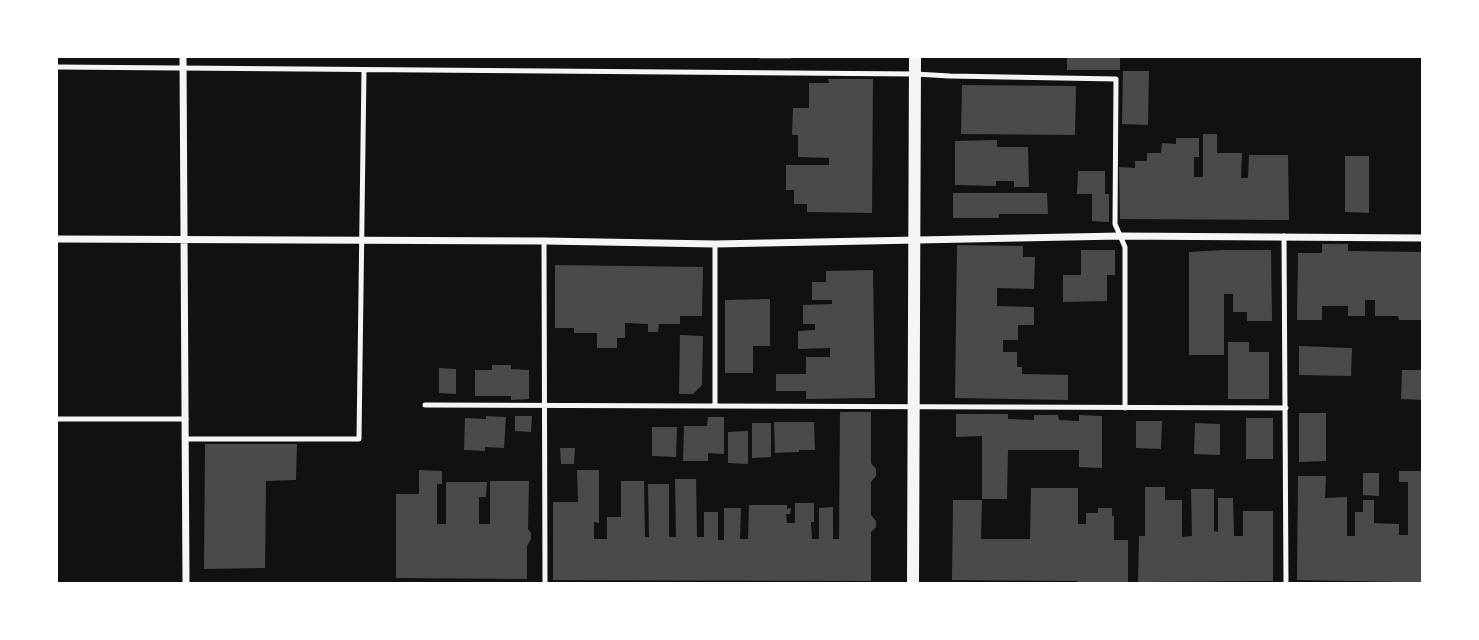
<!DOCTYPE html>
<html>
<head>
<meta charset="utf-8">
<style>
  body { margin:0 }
  #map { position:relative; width:1479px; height:640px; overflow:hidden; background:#111; font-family:Roboto,sans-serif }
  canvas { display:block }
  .frame { position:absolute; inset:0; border:58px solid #fff; pointer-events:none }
</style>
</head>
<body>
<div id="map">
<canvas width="1479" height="640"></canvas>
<div class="frame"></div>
</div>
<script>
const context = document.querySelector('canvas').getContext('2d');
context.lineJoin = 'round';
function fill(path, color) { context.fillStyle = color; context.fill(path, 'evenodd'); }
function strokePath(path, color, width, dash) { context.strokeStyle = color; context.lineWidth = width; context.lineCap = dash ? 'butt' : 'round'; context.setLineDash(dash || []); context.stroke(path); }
const building = new Path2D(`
  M759,56h32v3h-32z
  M1067,56h53v14h-53z
  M1123,71h26l-1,54 -26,-1z
  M828,79h45l-1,134 -65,-1v-8h-13v-14h-8v-25h43v-7l-31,-1v-22h-6l1,-27h16v-25h20z
  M962,85l114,1 -1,49 -114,-1z
  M1203,134h14v19h25l-1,25h7l1,-23h39l1,65 -169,-1 -1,-52 16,1v-7h12v-8h14l1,-10 14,1v-6h23v19h-5v20h9z
  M997,140v7h31l1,40h-15v-6h-18v5l-41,-1v-44z
  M1345,156h24v57l-24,-1z
  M1078,171h27v23h4v28l-17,-1v-27h-15z
  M953,193h94l1,21h-49v4h-46z
  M1322,244h26v7l75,1v68h-24l-1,-4h-23v-16h-10v16h-17v-10h-26v14h-25l1,-67h24z
  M957,245l66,1v11h12l-1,32 -37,-1v18l37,1v18h-16v15h-15v12h14v15h5v7l46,1v25l-113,-2z
  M1081,250h34v25h-8v26l-44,1v-27h18z
  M1223,250h48l1,71h-25v-9h-14v-18h-9v61h-35v-103z
  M555,265l148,2 -1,49h-22v8h-21l-1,8h-10v-8l-23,-1v15h-8v10h-20v-15h-23v-5h-19z
  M873,270l2,128 -69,1v-8h-30v-17h30v-17h24v-9l-32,1v-18l17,-1v-6h-12v-19l29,-1v-4h-20v-18h14v-11z
  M770,299v47h-17v27h-28v-73z
  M680,335l23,1 -1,49 -9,9h-14z
  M1228,342h21v10h20v47h-41z
  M1299,346l53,2 -1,28 -52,-1z
  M492,365h19v4l18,1v29l-18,1v-4h-36v-26h17z
  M439,368l17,1v25l-17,-1z
  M1402,370h21v30l-22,-1z
  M840,412h31v51l5,6v7l-5,6v33l5,6v6l-5,5v49l-318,-1v-78h25l-1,-32h22v53l-5,-1v17h13v-22h14v-36h23l1,56h4l-1,-53h21v53h7l-1,-58h21l1,58h7v-25h14v28h6v-32h17l-1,31h8l1,-34h38v4l4,-1 -1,6h-4l1,9h8v-20h19v19h-3l1,17h7v-31l14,-1v32h6z
  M1299,413h27v48l-27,1z
  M956,414h52v5l26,1v-5h24l1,5 20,1v-6l23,1v52l-23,-1v-17h-71l-1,49h-25v-63l-26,1z
  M486,416l20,1 -2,31 -19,-1v4l-21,-1 1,-32 21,1z
  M515,416h17l-1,16 -16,-1z
  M708,417h16v37l-16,-1v8h-25l1,-35h23z
  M1246,418h27v41h-27z
  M1136,421h26l-1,28 -25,-1z
  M774,422h40l1,28h-16v2l-24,1z
  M752,423h19v34l-19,1z
  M1195,423l25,1v31l-26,-1z
  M652,427h25l-1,30 -24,-1z
  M748,431v33l-20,-1v-31z
  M205,444h92l-1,36 -30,1 -1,87 -61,1z
  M560,448h15l-1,16h-13z
  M419,470l23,1v13h-5v40h9v-42h41l-1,15h-7v27h11v-43h39l-1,48 3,4v6l-4,7v33l-131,-1v-84h23z
  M1399,471h24v113h-24v-2l-102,-2 1,-104h28l-1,22 22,-1v39h8v-24h8v-12h11v23l25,1v11h9v-53h-9z
  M1363,473h16v23l-16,-1z
  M1145,487h20v13h17v37l10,-1 -1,-47h23v42l4,1v-34h15l1,38h9v-25h30v70l-135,1 1,-46h6z
  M1031,488h47v36h8v-11h12v-5h14v8h2v24h14v42h-31v2h-20v-3l-125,-1 1,-80h29l-1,39h49z`);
const service = new Path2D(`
  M56,67l859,7 35,2 166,3 -1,145 10,23v161
  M1284,236l2,348
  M544,241l1,343
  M715,244v162
  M425,405l861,3
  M56,419h130
  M186,439h173l5,-369`);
const minor = new Path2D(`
  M183,56l3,528
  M56,239l488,2 171,3 405,-8 303,2`);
const tertiary = new Path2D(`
  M913,584l2,-528`);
fill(building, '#4a4a4a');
strokePath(service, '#f5f5f5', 5);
strokePath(minor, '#f5f5f5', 7);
strokePath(tertiary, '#f5f5f5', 12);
</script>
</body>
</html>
